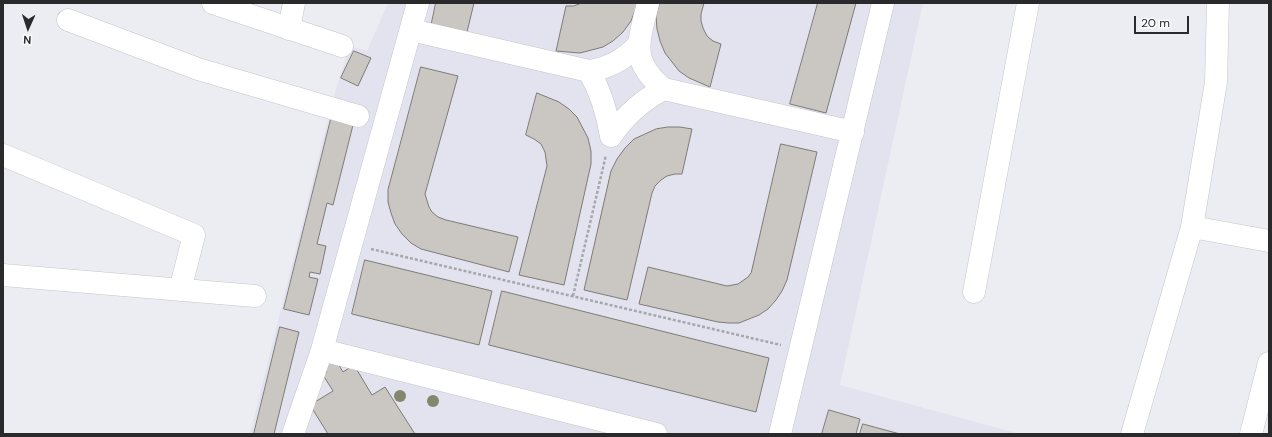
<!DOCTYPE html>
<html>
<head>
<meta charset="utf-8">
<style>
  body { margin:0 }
  #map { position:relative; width:1272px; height:437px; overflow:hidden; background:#ecedf2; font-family:"DM Sans",sans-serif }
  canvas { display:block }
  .frame { position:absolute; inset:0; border:4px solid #2a2a2c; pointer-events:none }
  .north { position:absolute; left:8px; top:8px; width:40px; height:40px; -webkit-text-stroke:3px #fafafe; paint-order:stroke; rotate:183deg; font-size:11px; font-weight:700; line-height:16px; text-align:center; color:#2a2a2c }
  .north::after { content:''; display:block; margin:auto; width:14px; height:18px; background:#2a2a2c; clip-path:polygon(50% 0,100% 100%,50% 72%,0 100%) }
  .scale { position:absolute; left:1134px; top:16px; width:55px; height:18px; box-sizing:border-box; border:2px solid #2a2a2c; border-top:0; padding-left:5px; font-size:12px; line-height:14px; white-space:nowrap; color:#2a2a2c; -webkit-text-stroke:3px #fafafe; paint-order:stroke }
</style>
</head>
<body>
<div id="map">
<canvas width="1272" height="437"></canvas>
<div class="frame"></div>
<div class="north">N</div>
<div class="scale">20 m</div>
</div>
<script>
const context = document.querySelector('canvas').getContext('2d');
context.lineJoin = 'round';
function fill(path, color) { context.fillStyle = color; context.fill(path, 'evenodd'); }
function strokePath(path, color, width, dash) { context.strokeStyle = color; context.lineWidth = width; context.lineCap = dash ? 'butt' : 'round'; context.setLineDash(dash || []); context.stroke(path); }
const built = new Path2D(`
  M388,3h535l-83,382 180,49h-770l79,-320 10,-35 11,-33 17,5z`);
const building = new Path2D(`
  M436,3h38l-8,33 -35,-9z
  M582,3h56l-7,18 -8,11 -10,9 -10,6 -23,6 -24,-2 10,-45h7z
  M660,3h44l-3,11v7l2,7 4,8 6,5 8,3 -11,43 -21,-9 -10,-7 -14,-18 -5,-12 -3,-12 -1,-13z
  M818,3h38l-30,110 -36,-9z
  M354,51l17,7 -13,28 -17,-8z
  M421,67l37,9 -33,118 4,13 3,5 6,5 8,3 72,17 -9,35 -88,-23 -10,-6 -9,-9 -7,-10 -4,-11 -3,-11v-12z
  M537,93l22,9 10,7 8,8 11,21 3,13v13l-27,121 -45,-10 28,-109 -2,-14 -4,-8 -7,-5 -8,-4z
  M334,107l22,6 -23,92 -6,-2 -10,41 9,2 -6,28 -10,-2 -1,5 9,2 -9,36 -25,-6z
  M668,127h12l12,2 -10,45h-7l-8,2 -6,4 -6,6 -3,7 -25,107 -43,-10 27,-119 6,-12 8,-11 9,-9 22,-10z
  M781,144l36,8 -30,128 -5,11 -6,9 -8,9 -9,6 -20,8h-11l-10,-1 -79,-18 9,-37 79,19 11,-2 10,-7 3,-4z
  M365,260l127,31 -13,54 -127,-31z
  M502,291l267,67 -13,54 -267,-67z
  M280,327l19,5 -25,102h-20z
  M334,357l9,15 11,-7 18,30 13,-8 30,47h-87l-18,-29 23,-14 -10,-16 4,-3 -5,-8z
  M829,410l31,9 -4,15h-34z
  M863,424l37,10h-40z`);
const path = new Path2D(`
  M371,249l410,96
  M573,296l33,-141`);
const minor = new Path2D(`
  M213,3l129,43
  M648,3c-9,38 -19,58 16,86l189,43
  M68,20l130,49 160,47
  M289,29l5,-26
  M411,30l178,41c20,-3 35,-11 50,-27
  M589,71c12,21 18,41 22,65
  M611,136c14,-20 31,-36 53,-47
  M3,155l191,80 -14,55
  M1192,227l77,14
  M3,275l252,21
  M974,292l54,-289
  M322,350l334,84
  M293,434l29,-84 96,-347
  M780,434l103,-431
  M1132,434l60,-207 24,-145 2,-79
  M1251,434l18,-71`);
const trees = [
  [400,396],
  [433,401]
];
fill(built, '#e3e3f0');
fill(building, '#cac7c3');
strokePath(building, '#7e7b77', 1);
strokePath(minor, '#c4c5ca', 23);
strokePath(path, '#a6a7ab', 2.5, [3, 2]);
strokePath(minor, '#fff', 22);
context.fillStyle = '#85876d';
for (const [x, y] of trees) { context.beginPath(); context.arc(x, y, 6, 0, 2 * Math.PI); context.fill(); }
</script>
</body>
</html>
